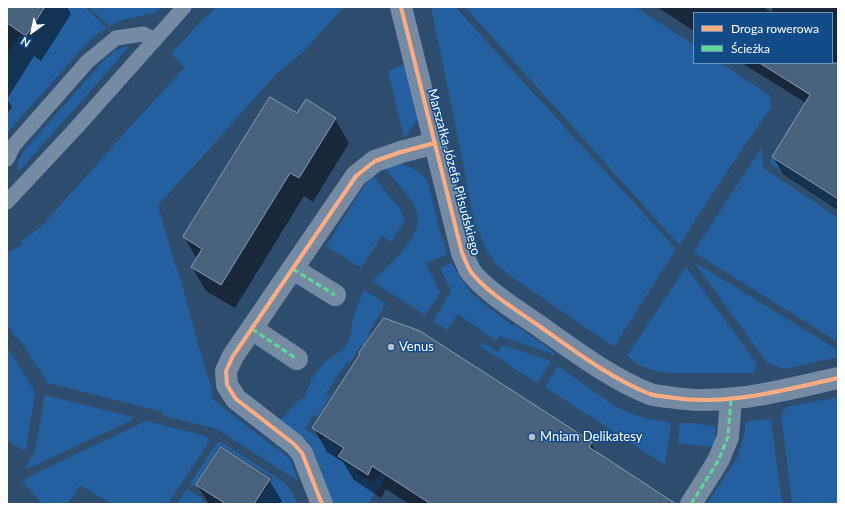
<!DOCTYPE html>
<html>
<head>
<meta charset="utf-8">
<style>
  body { margin:0 }
  #map { position:relative; width:845px; height:511px; overflow:hidden; background:#2e4c6e; font-family:Lato,sans-serif }
  canvas { display:block }
  .frame { position:absolute; inset:0; border:8px solid #fff; pointer-events:none }
  .legend { position:absolute; left:693px; top:12px; width:140px; height:52px; box-sizing:border-box; background:#134b89; border:1px solid #7193b8; margin:0; padding:5px 7px; list-style:none; font-size:12px; color:#fff }
  .legend li { display:flex; align-items:center; gap:8px; height:20px }
  .legend b { width:20px; border:1px solid #7193b8 }
  .north { position:absolute; left:12px; top:12px; width:40px; height:40px; -webkit-text-stroke:3px #134b89; paint-order:stroke; rotate:213deg; font-size:11px; font-weight:700; line-height:16px; text-align:center; color:#fff }
  .north::after { content:''; display:block; margin:auto; width:14px; height:18px; background:#fff; clip-path:polygon(50% 0,100% 100%,50% 72%,0 100%) }
</style>
</head>
<body>
<div id="map">
<canvas width="845" height="511"></canvas>
<div class="frame"></div>
<ul class="legend">
<li><b style="height:5px;background:#ffac80"></b>Droga rowerowa</li>
<li><b style="height:5px;background:#5adb95"></b>Ścieżka</li>
</ul>
<div class="north">N</div>
</div>
<script>
const context = document.querySelector('canvas').getContext('2d');
context.lineJoin = 'round';
function fill(path, color) { context.fillStyle = color; context.fill(path, 'evenodd'); }
function strokePath(path, color, width, dash) { context.strokeStyle = color; context.lineWidth = width; context.lineCap = dash ? 'butt' : 'round'; context.setLineDash(dash || []); context.stroke(path); }
function write(font, color, halo, rows, align = 'center') {
  context.font = font + ' Lato,sans-serif'; context.lineWidth = 3; context.setLineDash([]); context.textBaseline = 'middle'; context.strokeStyle = halo; context.fillStyle = color; for (const [text, x, y, turn = 0] of rows) {
    context.save(); context.translate(x, y); context.rotate((+turn || 0) * Math.PI / 180); context.textAlign = isNaN(turn) ? turn : align; if (halo) context.strokeText(text, 0, 0); context.fillText(text, 0, 0); context.restore();
  }
}
const green = new Path2D(`
  M47,7h38l22,21 -11,7 -18,18 -71,80v-78l13,-21 7,3z
  M89,7h71l-2,4 -5,2 -31,7 -13,6z
  M217,7h134l-9,2 -38,42 -28,23 -65,73 -52,57 -1,2 17,58 5,13 19,71 13,41 -1,8 10,9 69,53 8,22 -81,-52 -54,-13v-4l-115,-29 -26,-40 -4,-6 -2,1 -9,-14v-71l16,-9 -2,-3 20,-14 15,-17 94,-105 35,-38 -14,-13 29,-32z
  M431,7h24l221,242 -62,98 -102,-70 -17,-14 -10,-16 -10,-23 -4,-19 -10,-53z
  M465,7h170l59,38v18h27l48,32 3,11 -47,69 -38,58 -5,8 1,2 -5,1z
  M127,46l1,1 -11,14 -98,110 -2,-4 1,-6 6,-10 80,-91 12,-10z
  M404,64l14,55 -14,18 -16,-66z
  M762,147l1,21 75,50v124l-140,-87v-2l-4,-2z
  M773,158l65,43v8l-67,-45 -1,-5z
  M398,163c13,3 23,8 30,20l11,45 8,25 -1,2 -20,8 14,30 -15,22 -53,-34c15,-14 53,-45 45,-69 -5,-15 -23,-32 -33,-45z
  M373,176l27,33 5,11 -14,22 -9,-6 -21,32 -35,-22 38,-60z
  M694,262l144,88v7l-53,12 -18,-6z
  M451,263l17,26 9,9 36,28 1,-2 41,29 -1,2 -27,-10 -28,-9 -3,5 -38,-27 -11,16 -14,-9 18,-30 -11,-23z
  M686,267l71,97 -3,9h-86l-16,-3 -13,-5 -12,-9z
  M364,290l22,14 -18,29 2,1 -7,12 -2,-1 -11,18 -3,-1 -21,31 4,3 -13,21 -4,-2 -8,14 16,11 3,-3 16,11 -5,8 21,13 -1,3 18,11 7,-10 6,3 -18,28h-35l-21,-56 -3,-6 -29,-21 13,-15 12,-10 7,-17 13,-17 18,-13 4,-5 4,-10 2,-17z
  M482,342l16,10 5,-7 48,16 -14,22 -57,-37z
  M7,347l28,45 -9,57 -2,2 -17,-11z
  M558,366l58,41 28,11 27,5 -6,42 -120,-78z
  M45,395l88,22 -1,3 -105,49 -2,-1 10,-17z
  M838,397v107h-46l-11,-90 6,-7z
  M771,419l11,85h-75l31,-48 7,-26v-5l4,-4z
  M146,421l56,14 5,2 2,5 -41,62h-56l-32,-19 -12,19h-30l2,-3 -18,-20 10,-6z
  M680,423h13l22,4v15l-2,5 -35,-4z
  M221,442l64,41 9,13 4,8h-42l17,-26 -53,-33 -26,41 -4,-2 26,-40z
  M187,489l16,10 -1,2 5,3h-30z`);
const shadow = new Path2D(`
  M7,7h60l4,7 -30,47 -7,-5 -27,43 5,8 -5,7z
  M657,7h106l8,5 3,-5h64v203l-55,-36 -10,-17 33,-54 -64,-40h90v-50h-138v18z
  M297,115l38,4 14,24 -36,59 -9,-6 -69,112 -29,-17 -14,-24 5,-8 -13,-22z
  M314,428l277,15 7,11 66,50h-255l-23,-15 -5,9 -27,-18 -11,-18 -16,-10z
  M269,480l13,21 -2,3h-71l-12,-19z`);
const building = new Path2D(`
  M7,7h38l-19,29 -19,-13z
  M760,63h78v136l-66,-42 38,-62z
  M270,97l27,16 9,-14 30,19 -37,60 -9,-5 -69,112 -30,-18 11,-18 -19,-12z
  M384,318l36,13 172,111 -3,5 87,57h-245l-59,-38 -4,9 -30,-19 6,-8 -32,-20 48,-74 -1,-1z
  M221,447l49,32 -16,25h-28l-30,-19z`);
const lane = new Path2D(`
  M7,159l7,-14 74,-84 28,-23 27,-4 12,6
  M7,202l70,-75 107,-120`);
const street = new Path2D(`
  M401,7l61,246c3,6 5,13 9,19 15,20 50,41 71,56 34,24 70,51 108,66 6,2 12,2 18,3 57,10 115,-7 170,-19
  M293,269l42,26
  M252,329l45,30
  M322,504l-20,-51 -8,-9 -58,-45 -9,-14 -1,-14 7,-15 123,-180 19,-15 26,-9 34,-9
  M691,504l27,-43 10,-24 3,-38`);
const quiet = new Path2D(`
  M293,269l42,26
  M252,329l45,30
  M691,504l27,-43 10,-24 3,-38`);
const cycleway = new Path2D(`
  M401,7l61,246c3,6 5,13 9,19 15,20 50,41 71,56 34,24 70,51 108,66 6,2 12,2 18,3 57,10 115,-7 170,-19
  M322,504l-20,-51 -8,-9 -58,-45 -9,-14 -1,-14 7,-15 123,-180 19,-15 26,-9 34,-9`);
const markers = [
  [391,347,4,"#b6c0cc"],
  [532,437,4,"#b6c0cc"]
];
const streetNames = [
  ["Marszałka Józefa Piłsudskiego",454,172,75]
];
const poiNames = [
  ["Venus",399,347],
  ["Mniam Delikatesy",540,437]
];
fill(green, '#2460a0');
fill(shadow, '#0007');
fill(building, '#48627d');
strokePath(building, '#899cb2', 1);
strokePath(lane, '#758ba4', 15);
strokePath(street, '#758ba4', 22);
strokePath(quiet, '#5adb95', 3, [6, 3]);
strokePath(cycleway, '#ffac80', 4);
for (const [x, y, r, color] of markers) { const dot = new Path2D(); dot.arc(x, y, r, 0, 2 * Math.PI); context.fillStyle = color; context.fill(dot); strokePath(dot, '#134b89', 1.5); }
write('13px', '#fff', '#134b89', streetNames);
write('13px', '#fff', '#134b89', poiNames, 'left');
</script>
</body>
</html>
